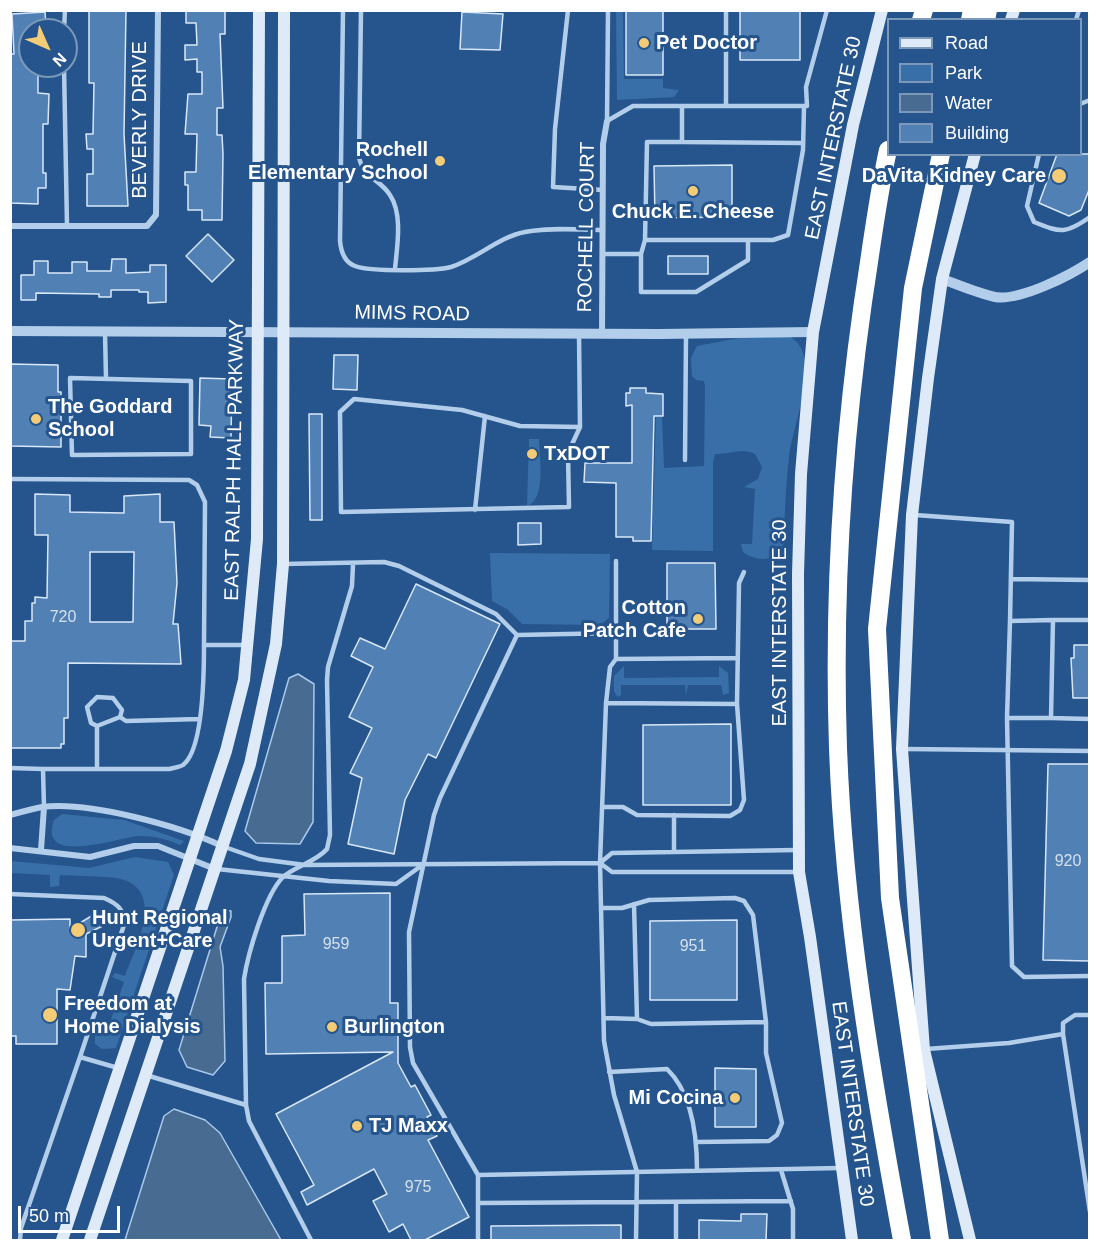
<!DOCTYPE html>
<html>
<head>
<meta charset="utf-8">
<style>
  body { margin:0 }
  #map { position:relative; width:1100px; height:1251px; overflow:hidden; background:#25558c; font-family:Arial,sans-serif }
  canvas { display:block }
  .frame { position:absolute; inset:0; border:12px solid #fff; pointer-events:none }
  .legend { position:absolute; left:887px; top:18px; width:195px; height:138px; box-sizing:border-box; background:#25558c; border:2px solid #7c99ba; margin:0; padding:8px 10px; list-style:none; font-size:18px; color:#fff }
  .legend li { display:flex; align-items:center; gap:12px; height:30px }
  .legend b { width:30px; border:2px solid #7c99ba }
  .north { position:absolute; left:18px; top:18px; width:60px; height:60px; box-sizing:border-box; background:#25558c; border:2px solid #7c99ba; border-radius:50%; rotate:135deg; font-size:16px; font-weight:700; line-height:24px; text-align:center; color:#fff }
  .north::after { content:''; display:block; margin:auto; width:21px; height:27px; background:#f4cc77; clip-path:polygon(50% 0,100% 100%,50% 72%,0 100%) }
  .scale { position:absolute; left:18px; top:1206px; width:102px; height:27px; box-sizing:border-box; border:3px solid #fff; border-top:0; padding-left:8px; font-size:18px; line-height:21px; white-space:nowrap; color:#fff; -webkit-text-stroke:4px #25558c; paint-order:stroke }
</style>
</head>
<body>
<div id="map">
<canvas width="1100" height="1251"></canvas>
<div class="frame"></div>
<ul class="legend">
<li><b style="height:8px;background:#deeaf8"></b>Road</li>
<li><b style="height:16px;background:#396fa8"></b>Park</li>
<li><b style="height:16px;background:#486b91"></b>Water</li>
<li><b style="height:16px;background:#5181b4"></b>Building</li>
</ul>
<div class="north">N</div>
<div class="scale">50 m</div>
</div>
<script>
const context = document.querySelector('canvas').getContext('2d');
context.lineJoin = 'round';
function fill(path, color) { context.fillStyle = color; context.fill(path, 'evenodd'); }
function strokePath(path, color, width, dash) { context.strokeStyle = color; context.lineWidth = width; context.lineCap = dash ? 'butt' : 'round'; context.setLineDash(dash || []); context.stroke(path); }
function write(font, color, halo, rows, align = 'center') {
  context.font = font + ' Arial,sans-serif'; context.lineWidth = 6; context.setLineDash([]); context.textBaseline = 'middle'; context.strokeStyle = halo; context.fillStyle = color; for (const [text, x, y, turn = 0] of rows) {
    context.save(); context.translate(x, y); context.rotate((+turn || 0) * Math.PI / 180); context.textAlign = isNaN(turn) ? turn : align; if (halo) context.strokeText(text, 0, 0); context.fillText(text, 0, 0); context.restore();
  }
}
const green = new Path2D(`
  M616,11h7l1,68h39v9l16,2 -5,7 -57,3z
  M770,332c12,1 24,3 31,16 14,26 -9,81 -12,109 -4,31 -4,63 -6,93 -10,12 -29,11 -40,2l-2,-8h11l3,-55 -11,-2 14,-8 4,-12 -7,-13c-15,-7 -25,1 -40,0l-2,8v89l-61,-1 4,-133h6l2,51 40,-2 1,-80 -1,-5 -8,-1 -4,-4 -1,-18 6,-12z
  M529,439h10c0,17 8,60 -12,67z
  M490,553l120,1 -1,64 -9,7 -78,-1 -15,-15 -15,-8z
  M624,666v12l95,-1v-11l9,7 1,20 -6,2 -2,-10h-33l-2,11 -1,-11h-64v10l-3,2 -4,-5v-16z
  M62,814l62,6 60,21 -4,4c-13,-6 -26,-9 -41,-9 -17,0 -102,32 -85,-16z
  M135,857l33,5 6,13 -58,173 -14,1 -7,-5v-12l11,2 18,-52 -12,-5 3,-4 10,3c10,-27 41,-85 -4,-97 -19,-4 -42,-2 -61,-4l-1,11 -9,1v-12l-39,-2v-12l78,7z`);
const water = new Path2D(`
  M298,674l16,10 -1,138 -13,22 -44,-1 -11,-12 44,-153z
  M226,910l5,1v6l-11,30 3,19 2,95 -12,14 -26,-8 -8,-17 42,-136z
  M174,1109l31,11 15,13 61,107h-156l39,-124z`);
const building = new Path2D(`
  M89,10h37l-2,124 4,72h-41v-32h6v-25h-6l-1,-15h7l1,-51h-5z
  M186,10h39v24h-5l3,74h-6v27h5l1,19 -1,66h-20v-10h-14v-25h-3v-13h11l1,-38h-12l3,-40h14v-22h-5v-13l-12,1v-15h12l-1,-22h-10z
  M626,10h37v65h-37z
  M740,10h60v50h-60z
  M45,12l1,14 -7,1 1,3h-10v36h8v27l11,1 -1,30h-5v49h3v15h-8v16l-28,-1 1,-149h3l-2,-40z
  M462,12l41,2 -3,36 -40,-1z
  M1057,154h32v36l-8,20 -12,6 -30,-13z
  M732,165v52l-77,1 -1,-52z
  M208,234l26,26 -22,22 -26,-26z
  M668,256h40v18h-40z
  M112,259h14v14l24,-1v-7h16v37l-18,1v-11h-9v-2h-28v7h-12v-3l-63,-1v7h-15v-25h13v-14h14v12h24v-11h15v9h24z
  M334,355h24l-1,35 -24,-1z
  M10,364l48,1v27h3v55l-51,-1z
  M200,378l32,1 -1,59 -21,-1 1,-11 -12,-1z
  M630,388h16v5l17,1v22h-9l-3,125h-18v-4h-17v-54l-32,-1 1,-19h47v-58l-6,1v-13h4z
  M309,414h13v106h-12z
  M35,494l35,1v17l54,1v-17l36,-2v28h14l3,61 -4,41h5l3,40 -113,-1v55h-4v26h-3v4h-51v-107h15v-20h7v-18h3v-6l12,1 1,-63h-13zM90,552h44l-1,70h-43z
  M518,523h23v21l-23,1z
  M667,563h48l1,66h-49z
  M416,584l84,40 -64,134 -8,-4 -23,46 -11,54 -46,-10 14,-66 -12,-5 22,-45 -23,-11 24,-50 -22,-11 9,-18 25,11z
  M1074,645h15v53h-16l-2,-40h3z
  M731,724v81h-88v-80z
  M1048,764h41v197l-46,-1z
  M390,893v110h8v60l13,24 4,-2 16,30 -4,2 10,19 -9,4 41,77 -44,23h-14l-8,-16 -14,8 -16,-31 14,-7 -13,-25 -67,36 -6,-13 13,-7 -38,-71 117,-62 -127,2 -1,-71h17v-47l23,-1 -1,-41z
  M103,909l8,13 -25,12v23l-11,-1 -5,34 -13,-1v55h-41v-8h-6v-116l60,-1v10z
  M737,920v80h-87v-79z
  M715,1068l41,1v58h-41z
  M741,1214h26l-1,26h-67v-20l42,1z
  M621,1225v15h-130v-14z`);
const service = new Path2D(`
  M343,10l-3,231c1,11 4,21 15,25 15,6 81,5 96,1 26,-8 47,-30 74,-35 25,-5 53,-2 78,-2
  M361,10l-2,147c4,21 21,22 31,38 13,19 7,52 5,74
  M568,10l-13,119 -2,58 50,3
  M726,10v95
  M1076,20l3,-10
  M64,30l1,-20
  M64,66l3,160
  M1080,104l10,-4
  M682,106v36l121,1
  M607,121l26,-15h174l-1,-19 21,-77
  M607,121l1,-111
  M1039,154l-12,52 7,16c27,11 32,12 56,-5
  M645,240l2,-98h35
  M603,254h38l4,-14h128l15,-5 15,-85 1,-44
  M641,254v38h55l52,-32v-20
  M105,333l1,45
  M579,334l1,93 -12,26 1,54 -228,5 -1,-100 14,-13 108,11 58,16 60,1
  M70,378l121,3v73l-119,1z
  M685,460l1,-126
  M10,479l179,1 8,5 8,17 -1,143h43
  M475,510l10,-94
  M915,515l97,7 -2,99
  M616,561v98l-6,8 -4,36 -6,160 4,178 10,54 23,77 -1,68
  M283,564l101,-2 15,4 97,48 21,21 100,-2
  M1011,579l79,1
  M1090,620h-37l-2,98h-44l5,248 12,11 66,-1
  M616,659l122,-1
  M606,703l131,1
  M1007,718l3,-97 43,-1
  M1051,718l39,1
  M97,726l23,-9 6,4 74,-2
  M905,749l185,2
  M10,768l33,1 1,38
  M43,769h126c4,-1 11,-2 14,-4 21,-16 21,-94 21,-120
  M97,769v-43l-6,-3 -4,-16 10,-10 16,1 9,12 -2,7
  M602,807h21l14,8 93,1 10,-6 4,-10 -7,-96 2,-121 5,-11
  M674,815v36
  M222,846l37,13 46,6 295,-2 12,9h187
  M600,863l12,-10 185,-3
  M217,869l112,12 67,3 25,-18
  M10,894l94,4c14,6 21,12 20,27l-44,132
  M634,904l3,115
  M603,908h19l27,-8 86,-2 9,3 9,14 13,107v31l16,70 -5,12 -8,6 -72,1
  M605,1018l32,1 14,5 115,-2
  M1063,1034v-11l12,-8h15
  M926,1049l83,-6 54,-9 27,178
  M609,1072l58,-3c25,24 30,67 30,101
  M146,1075l100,30
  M781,1170l12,39v31
  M478,1175l363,-7
  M478,1203l313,-2
  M20,1240l1,-12 59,-171 38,11
  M311,1240l-62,-119 -3,-16 -2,-126c4,-26 21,-84 39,-102 12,-11 33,-15 44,-28l3,-14 -3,-155 1,-13 24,-81 1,-22
  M478,1240v-65l-65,-112 -3,-16 -1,-115 25,-117 6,-17 77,-163
  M676,1240v-38`);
const minor = new Path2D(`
  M10,226h137l9,-11 2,-205
  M602,334l1,-190 4,-23
  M10,815c11,-3 22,-6 32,-8 47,-6 137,19 180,39
  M10,848l80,9 44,-11h24l57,23
  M41,850l3,-43`);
const tertiary = new Path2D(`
  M942,279c17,6 35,14 53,18 25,4 74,-21 95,-35
  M10,331l649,3 154,-2`);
const secondary = new Path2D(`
  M1011,20l3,-10
  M62,1240l164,-489 18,-71 13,-141 2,-529
  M90,1240l160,-476 26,-120 7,-80 1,-554
  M852,1240l-42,-303 -11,-65 -1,-298 3,-100 12,-142 40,-207 29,-115
  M970,1240l-46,-190 -22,-301 10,-234 16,-137 14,-99 33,-125`);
const motorway = new Path2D(`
  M921,20l3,-10
  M970,20l2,-10
  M986,20l2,-10
  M888,150c-11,50 -17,101 -25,152 -21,148 -30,297 -25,446 6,165 34,330 64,492
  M940,1240l-50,-342 -13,-269 36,-341 28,-134`);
const markers = [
  [644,43,6,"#f4cc77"],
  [440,161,6,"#f4cc77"],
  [1059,176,8,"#f4cc77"],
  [693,191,6,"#f4cc77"],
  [36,419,6,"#f4cc77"],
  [532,454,6,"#f4cc77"],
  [698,619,6,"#f4cc77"],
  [78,930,8,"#f4cc77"],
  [50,1015,8,"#f4cc77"],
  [332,1027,6,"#f4cc77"],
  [735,1098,6,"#f4cc77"],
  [357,1126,6,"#f4cc77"]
];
const numberNames = [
  ["720",63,618],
  ["920",1068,862],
  ["959",336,945],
  ["951",693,947],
  ["975",418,1188]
];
const poiNames = [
  ["Pet Doctor",656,43],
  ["Rochell",428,150,"right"],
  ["Elementary School",428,173,"right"],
  ["DaVita Kidney Care",1046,176,"right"],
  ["Chuck E. Cheese",693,212,"center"],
  ["The Goddard",48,407],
  ["School",48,430],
  ["TxDOT",544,454],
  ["Cotton",686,608,"right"],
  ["Patch Cafe",686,631,"right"],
  ["Hunt Regional",92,918],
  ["Urgent+Care",92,941],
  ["Freedom at",64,1004],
  ["Home Dialysis",64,1027],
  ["Burlington",344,1027],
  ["Mi Cocina",723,1098,"right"],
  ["TJ Maxx",369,1126]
];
const streetNames = [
  ["BEVERLY DRIVE",140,120,-90],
  ["EAST INTERSTATE 30",834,138,-78],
  ["ROCHELL COURT",587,227,-89],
  ["MIMS ROAD",412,314,1],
  ["EAST RALPH HALL PARKWAY",235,460,-89],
  ["EAST INTERSTATE 30",780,623,-90],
  ["EAST INTERSTATE 30",852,1104,82]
];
fill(green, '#396fa8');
fill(water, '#486b91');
strokePath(water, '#a8c9eb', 1.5);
fill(building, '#5181b4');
strokePath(building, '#d8e7f8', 1.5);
strokePath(service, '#b3ceea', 4.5);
strokePath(minor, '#b3ceea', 6);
strokePath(tertiary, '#b3ceea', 10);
strokePath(secondary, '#deeaf8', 12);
strokePath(motorway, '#fff', 18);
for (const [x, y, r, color] of markers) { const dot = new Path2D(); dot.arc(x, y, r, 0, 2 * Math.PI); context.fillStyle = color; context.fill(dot); strokePath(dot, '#25558c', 2); }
write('16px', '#d4e0ec', null, numberNames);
write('bold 20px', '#fff', '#25558c', poiNames, 'left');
write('20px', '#fff', '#25558c', streetNames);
</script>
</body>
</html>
